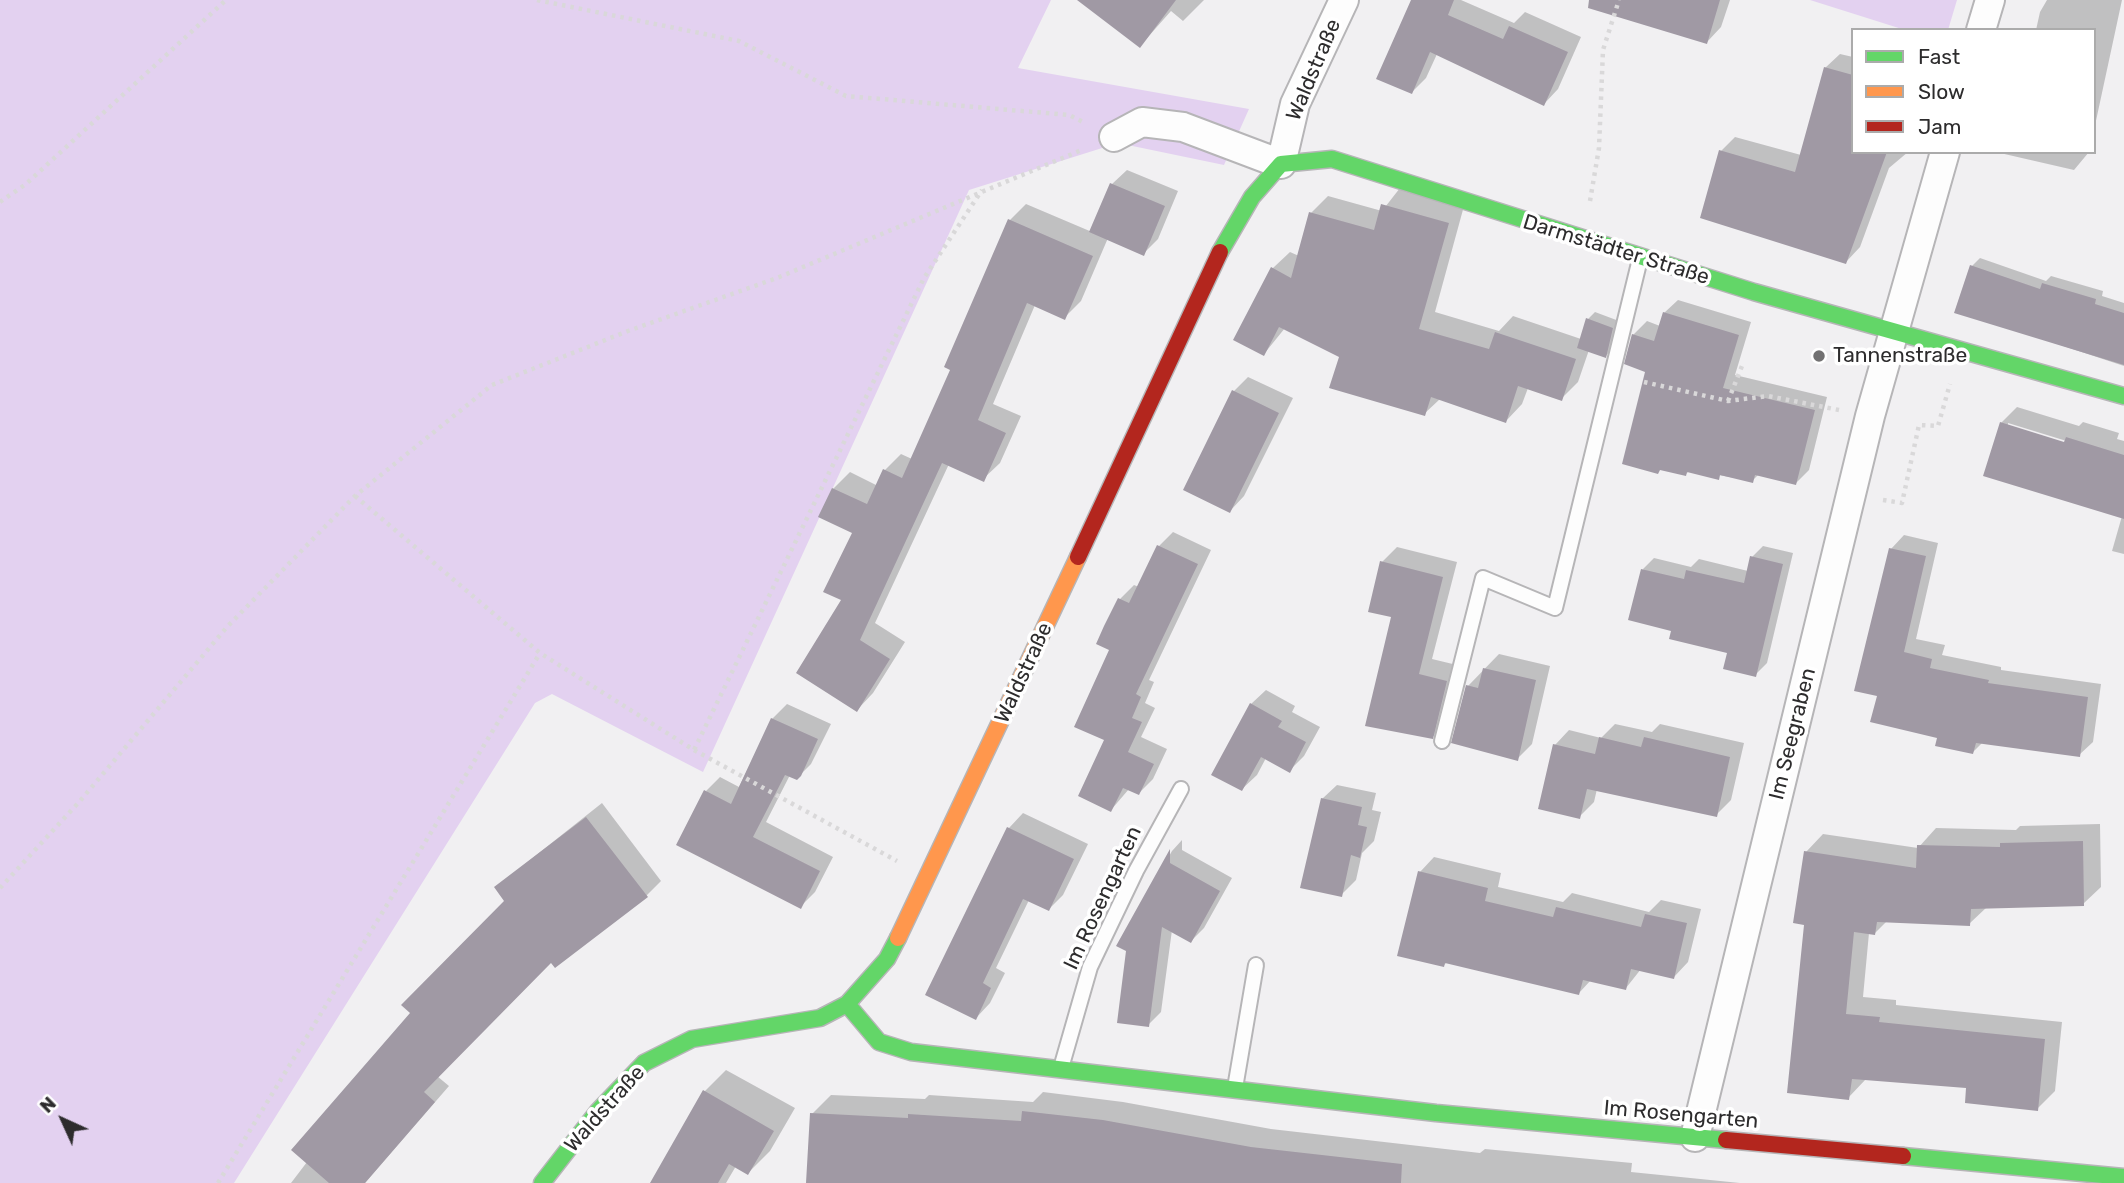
<!DOCTYPE html>
<html>
<head>
<meta charset="utf-8">
<style>
  body { margin:0 }
  #map { position:relative; width:2124px; height:1183px; overflow:hidden; background:#f1f0f2; font-family:Rubik,sans-serif }
  canvas { display:block }
  .legend { position:absolute; left:1851px; top:28px; width:245px; height:126px; box-sizing:border-box; background:#fff; border:2px solid #ababab; margin:0; padding:9px 12px; list-style:none; font-size:21px; color:#2d2c2d }
  .legend li { display:flex; align-items:center; gap:14px; height:35px }
  .legend b { width:35px; border:2px solid #ababab }
  .north { position:absolute; left:28px; top:1085px; width:70px; height:70px; -webkit-text-stroke:5px #fff; paint-order:stroke; rotate:315deg; font-size:19px; font-weight:700; line-height:28px; text-align:center; color:#2d2c2d }
  .north::after { content:''; display:block; margin:auto; width:24px; height:32px; background:#2d2c2d; clip-path:polygon(50% 0,100% 100%,50% 72%,0 100%) }
</style>
</head>
<body>
<div id="map">
<canvas width="2124" height="1183"></canvas>
<ul class="legend">
<li><b style="height:9px;background:#63d668"></b>Fast</li>
<li><b style="height:9px;background:#ff974d"></b>Slow</li>
<li><b style="height:9px;background:#b3261e"></b>Jam</li>
</ul>
<div class="north">N</div>
</div>
<script>
const context = document.querySelector('canvas').getContext('2d');
context.lineJoin = 'round';
function fill(path, color) { context.fillStyle = color; context.fill(path, 'evenodd'); }
function strokePath(path, color, width, dash) { context.strokeStyle = color; context.lineWidth = width; context.lineCap = dash ? 'butt' : 'round'; context.setLineDash(dash || []); context.stroke(path); }
function write(font, color, halo, rows, align = 'center') {
  context.font = font + ' Rubik,sans-serif'; context.lineWidth = 7; context.setLineDash([]); context.textBaseline = 'middle'; context.strokeStyle = halo; context.fillStyle = color; for (const [text, x, y, turn = 0] of rows) {
    context.save(); context.translate(x, y); context.rotate((+turn || 0) * Math.PI / 180); context.textAlign = isNaN(turn) ? turn : align; if (halo) context.strokeText(text, 0, 0); context.fillText(text, 0, 0); context.restore();
  }
}
const green = new Path2D(`
  M0,0h1051l-33,68 231,41 -25,56 -106,-22 -149,47 -266,582 -151,-78 -17,9 -301,480h-234z
  M1810,0h147l-9,30h-43z`);
const shadow = new Path2D(`
  M1080,0h124l-21,21 -12,-10 -31,35z
  M1413,0h48l53,23 11,-11 56,25 -23,52 -14,15 -107,-50 -11,24 -14,14z
  M1632,0h98l-9,27 -14,15z
  M2047,0h75l-28,130v-100h-58l4,-18z
  M1840,54l13,3v95h55l-19,16 -29,79 -14,15 -125,-111 14,-14 66,18 24,-87z
  M2089,152l-15,18 -74,-17v-1z
  M1127,170l51,21 -20,48 -14,14 -36,-15 -27,63 -17,17 -29,-13 -42,99 28,12 -21,47 -17,16 -34,-15 -74,159 30,19 -32,51 -16,17 -14,-110 11,-68 -34,-16 13,-27 17,-17 28,14 7,-16 16,-16 11,5 40,-90 58,-149 16,-16 66,28 20,-48z
  M1400,188l64,18 -29,106 64,19 14,-15 68,23 7,-20 7,-7 24,9 -7,28 -6,7 -17,-6 -11,32 -17,17 -33,-11 -6,16 -16,17 -66,-22 -16,15 -83,-58 -56,-28 -21,26 9,-86 17,-16 9,4 12,-43 17,-17 54,15z
  M1980,258l66,23 5,-5 52,15 -1,5 22,7v63l-167,-55 15,-45z
  M1678,300l73,22 -16,53 92,22 -18,73 -13,13 -37,-9 -7,7 -62,-11 -4,4 -53,-139 14,-14 13,5 4,-13z
  M1248,377l45,21 -49,98 -14,15 4,-120z
  M2017,407l62,19 4,-4 36,11 -2,6 7,2v113l-12,-3 10,-35 -121,-93zM2008,423l65,20 -1,3 -64,-19z
  M1173,532l38,18 -62,130 5,2 -9,21 10,5 -14,29 26,12 -14,30 -14,14 -10,-4 -18,21 -5,-70 5,-91 -12,-6 21,-44 14,-14 5,2 20,-41z
  M1904,535l34,8 -22,96 29,6 -3,10 59,12v3l100,14 -8,58 -14,13 -96,-13 -10,10 -34,-15 -60,-42 12,-146z
  M1763,546l30,7 -26,110 -12,12 -26,-23 -56,-22 -30,-61 11,-11 37,9 8,-8 49,12 4,-14z
  M1397,547l60,15 -25,97 29,7 -14,57 -15,14 -50,-175z
  M1499,654l51,12 -18,78 -15,15 -49,-73z
  M1266,690l29,16 -3,6 28,15 -16,29 -15,15 -23,-13 -9,17 -15,14 9,-85z
  M787,704l44,20 -20,40 -14,14 -7,-3 -24,47 67,35 -18,35 -15,15 -94,-116 14,-14 19,10 33,-68z
  M1615,724l37,8 8,-8 84,19 -13,57 -15,15 -119,-26 -3,13 -15,15 -24,-72 14,-15 32,8z
  M1337,785l39,8 -4,17 9,2 -7,29 -12,12 -6,27 -15,15 -19,-96z
  M602,803l59,78 -15,15 -95,64 -114,116 12,10 -84,97h-74l215,-282 -10,-14z
  M1023,813l65,31 -25,51 -14,14 -20,-9 -33,68 9,5 -15,30 -14,15 -49,-24 82,-166z
  M2100,824l1,63 -18,17 -96,3 -18,17 -82,-3 -13,13 -5,-1 -6,64 33,3v5l166,17 -7,69 -18,18 -69,-23 -102,-7 -18,19 -42,-174v-72l17,-18 95,14 18,-20 80,2 4,-4z
  M1182,840v10l50,28 -28,50 -13,13 -19,-11 -11,82 -13,13 -20,-74 -10,-6 54,-94z
  M1434,857l67,16 -3,14 65,15 9,-9 77,19 12,-12 40,9 -13,53 -14,15 -33,-8 -15,19 -35,-8 -12,13 -132,-31 -3,3 -24,-93z
  M726,1070l69,38 -25,43 -22,22 -12,-7 -10,17h-74l52,-91z
  M1043,1092l80,10 148,27 209,24 5,-4 147,14 -1,9 109,11h-932l4,-69 19,-19 94,4 4,-4 104,7z`);
const building = new Path2D(`
  M1077,0h99l-36,48z
  M1411,0h43l-6,15 55,24 6,-13 59,26 -24,54 -114,-54 -18,42 -36,-15z
  M1589,0h131l-13,44 -119,-36z
  M1824,67l29,8v77h34l-41,112 -146,-46 19,-68 76,22z
  M1110,183l55,23 -21,50 -55,-24z
  M1381,204l68,19 -30,106 70,20 6,-17 81,27 -14,42 -44,-15 -12,37 -75,-26 -6,19 -96,-28 10,-31 -60,-30 -15,29 -31,-16 38,-73 20,11 18,-66 65,18z
  M1008,219l85,37 -28,64 -38,-17 -49,117 28,13 -22,49 -42,-19 -82,177 30,19 -33,53 -61,-39 45,-73 -18,-8 29,-59 -34,-16 14,-29 35,16 16,-35 19,9 48,-108 -6,-3z
  M1970,265l70,24 2,-6 54,16 -1,5 29,9v52l-170,-52z
  M1663,312l76,23 -16,53 92,22 -19,75 -41,-10 -2,8 -33,-8 -1,5 -32,-8 -1,4 -26,-6 -2,4 -36,-10 23,-92 -21,-8 8,-30 22,7z
  M1586,318l27,10 -7,30 -29,-10z
  M1232,390l47,23 -49,100 -47,-23z
  M2000,422l64,20 2,-5 58,18v64l-141,-43z
  M1157,545l41,19 -62,130 5,3 -9,21 10,4 -14,30 26,12 -15,31 -16,-7 -12,24 -33,-16 26,-56 -30,-13 35,-77 -13,-6 8,-18 14,-28 11,5z
  M1889,548l37,8 -22,96 28,7 -2,9 59,12 -1,3 100,14 -8,60 -104,-14 -3,11 -38,-8 2,-8 -67,-16 7,-26 -23,-5z
  M1750,556l33,8 -27,113 -33,-8 4,-16 -58,-14 2,-8 -43,-11 13,-51 43,10 2,-9 58,13z
  M1380,561l63,16 -24,97 28,7 -14,58 -68,-13 26,-109 -23,-5z
  M1483,668l53,12 -18,81 -67,-18 15,-58 12,3z
  M1250,703l32,18 -4,6 28,15 -16,31 -29,-16 -19,34 -31,-16z
  M771,718l47,21 -17,37 -4,4 -12,-5 -32,62 67,34 -19,38 -125,-64 28,-55 27,14z
  M1599,737l42,10 3,-10 86,20 -13,60 -130,-28 -7,30 -42,-10 15,-65 42,10z
  M1321,798l41,9 -4,18 9,2 -7,31 -9,-3 -9,42 -42,-9z
  M586,817l62,80 -93,71 -4,-5 -127,129 11,10 -70,81h-36l-38,-33 119,-137 -9,-8 103,-104 -10,-14z
  M1007,827l67,32 -25,52 -26,-12 -40,84 8,5 -15,32 -51,-25z
  M2083,841l1,65 -113,3 -1,17 -93,-4 -2,13 -21,-3 -8,82 34,3 -1,5 166,17 -7,72 -73,-8 1,-15 -114,-9 -3,21 -62,-7 17,-168 -11,-2 11,-72 112,17 1,-23 83,2v-4z
  M1170,849v14l50,28 -29,52 -29,-16 -13,100 -32,-4 9,-72 -10,-5z
  M1418,871l70,17 -3,13 68,16 3,-10 85,20 4,-13 42,9 -13,56 -43,-10 -5,21 -43,-10 -4,15 -134,-32 -1,4 -47,-11z
  M703,1090l71,41 -26,44 -19,-11 -11,19h-68z
  M1022,1111l81,9 148,27 151,17 -1,19h-595l4,-70 98,5v-4l113,7z`);
const path = new Path2D(`
  M537,0l202,41 107,55 223,19 16,8
  M1590,201l9,-53 4,-98 16,-50
  M0,202l26,-18 200,-184
  M1644,382l84,19 40,-5 71,14
  M1728,401l14,-35
  M355,496l185,157 154,97 230,-472 58,-88
  M1883,500l19,3 17,-78 19,1 12,-42
  M694,750l203,111
  M0,888l80,-87 147,-174 128,-131 137,-111 136,-54 149,-53 307,-129
  M218,1183l322,-530`);
const lane = new Path2D(`
  M1442,741l41,-163 72,30 85,-349
  M1061,1068l29,-101 46,-96 45,-82
  M1235,1088l21,-123`);
const street = new Path2D(`
  M1981,30l9,-30
  M1114,137l28,-15 41,5 98,37 14,-60 49,-104
  M1695,1137l175,-721 75,-264`);
const fast = new Path2D(`
  M1220,252l32,-55 29,-33 51,-5 422,133 370,104
  M847,1004l32,38 32,10 525,61 290,27
  M1903,1156l221,21
  M542,1183l56,-72 46,-48 48,-24 128,-21 27,-14 40,-45 11,-21`);
const slow = new Path2D(`
  M898,938l180,-381`);
const jam = new Path2D(`
  M1078,557l142,-305
  M1726,1140l177,16`);
const markers = [
  [1819,356,7,"#727172"]
];
const streetNames = [
  ["Waldstraße",1314,70,-67],
  ["Darmstädter Straße",1616,250,17],
  ["Waldstraße",1024,673,-65],
  ["Im Seegraben",1793,734,-76],
  ["Im Rosengarten",1103,898,-65],
  ["Waldstraße",605,1109,-48],
  ["Im Rosengarten",1681,1115,5]
];
const poiNames = [
  ["Tannenstraße",1833,356]
];
fill(green, '#e3d1f0');
fill(shadow, '#0003');
fill(building, '#a099a4');
strokePath(lane, '#b6b5b7', 18);
strokePath(street, '#b6b5b7', 32);
strokePath(fast, '#b6b5b7', 19);
strokePath(slow, '#b6b5b7', 19);
strokePath(jam, '#b6b5b7', 19);
strokePath(path, '#d9d8d9', 4.5, [3.5, 5]);
strokePath(lane, '#fdfdfd', 14);
strokePath(street, '#fdfdfd', 28);
strokePath(fast, '#63d668', 16);
strokePath(slow, '#ff974d', 16);
strokePath(jam, '#b3261e', 16);
for (const [x, y, r, color] of markers) { const dot = new Path2D(); dot.arc(x, y, r, 0, 2 * Math.PI); context.fillStyle = color; context.fill(dot); strokePath(dot, '#fff', 2.5); }
write('21px', '#2d2c2d', '#fff', streetNames);
write('21px', '#2d2c2d', '#fff', poiNames, 'left');
</script>
</body>
</html>
